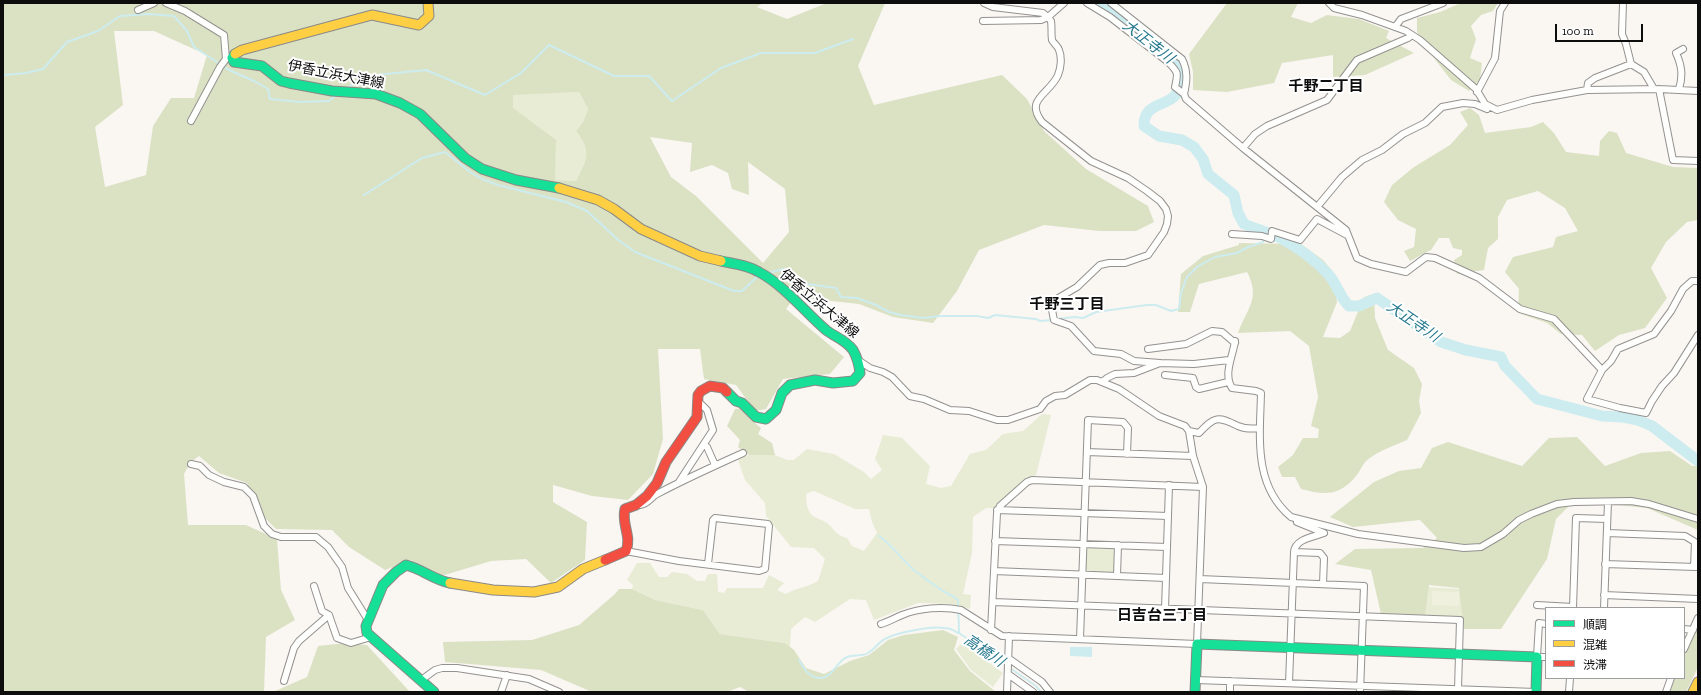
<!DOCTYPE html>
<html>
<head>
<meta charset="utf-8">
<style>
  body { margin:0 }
  #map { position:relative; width:1701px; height:695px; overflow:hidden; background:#faf6f2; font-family:"Zilla Slab","Noto Sans JP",serif }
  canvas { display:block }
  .frame { position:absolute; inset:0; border:4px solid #0d0d0d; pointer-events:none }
  .legend { position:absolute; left:1545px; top:607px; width:140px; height:72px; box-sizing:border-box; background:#fff; border:1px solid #9e9e9e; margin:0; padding:5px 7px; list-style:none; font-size:12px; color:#0d0d0d }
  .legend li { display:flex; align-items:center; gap:8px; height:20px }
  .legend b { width:20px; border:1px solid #9e9e9e }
  .scale { position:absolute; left:1555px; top:24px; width:88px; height:18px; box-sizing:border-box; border:2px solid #0d0d0d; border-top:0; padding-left:5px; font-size:12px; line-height:14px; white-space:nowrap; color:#0d0d0d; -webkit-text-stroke:3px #fff; paint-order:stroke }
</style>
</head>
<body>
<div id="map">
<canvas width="1701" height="695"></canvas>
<div class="frame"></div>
<ul class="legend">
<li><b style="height:5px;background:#16e098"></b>順調</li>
<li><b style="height:5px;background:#ffcf43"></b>混雑</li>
<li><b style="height:5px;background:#f24e42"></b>渋滞</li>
</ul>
<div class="scale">100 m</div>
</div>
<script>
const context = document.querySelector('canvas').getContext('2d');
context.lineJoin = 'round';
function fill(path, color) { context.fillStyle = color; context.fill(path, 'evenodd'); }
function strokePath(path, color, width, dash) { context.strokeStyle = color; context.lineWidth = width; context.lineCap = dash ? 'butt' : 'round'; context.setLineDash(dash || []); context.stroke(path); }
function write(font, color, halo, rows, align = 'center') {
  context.font = font + ' "Zilla Slab","Noto Sans JP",serif'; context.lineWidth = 4; context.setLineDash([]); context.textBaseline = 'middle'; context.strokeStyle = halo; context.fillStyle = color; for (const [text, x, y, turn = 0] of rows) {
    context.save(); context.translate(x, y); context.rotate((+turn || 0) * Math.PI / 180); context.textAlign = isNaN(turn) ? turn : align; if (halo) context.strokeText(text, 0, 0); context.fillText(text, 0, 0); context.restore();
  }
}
const green = new Path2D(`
  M579,92l9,17 -5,13 -7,9c16,21 11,28 0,50l-21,-1 -42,-72v-14z
  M1042,414l9,1 -15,60 -11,3 -31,30h-8l-13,9 -1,36 -9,41 8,1 -1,14 -18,-5 -34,-1 -44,17 -8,-20 -16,-1 -35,23 -10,-5 -14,12 -1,18 -5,-4 -65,-9 -17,-24 -48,-10 -23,-11 1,-4 -6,-5 10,-17h13l9,14h8l5,-5 15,2 10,7h8l3,-7h9l1,18 6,1 3,-5h36l6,-13 15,8 -7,7 9,4c10,-6 22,-7 32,-13l7,-22 -11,-11 -23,-1 -25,-31 -1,-13 -20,-23 -7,-20 11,-5h26l12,5h7l13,-11 27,5 30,18 7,7 11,-9 -7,-11 8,-24 19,3 28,28 -4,18 15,4 10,-2 19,-32 16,-4 17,-16 20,-3zM814,491l41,18h14l3,13 5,11 -13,18 -12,-5 -5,-8c-14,-4 -12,-10 -22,-16 -4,-3 -8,-3 -12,-6 -6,-4 -8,-17 -6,-23z
  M1090,547l26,1 -1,25h-26l-4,-4 1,-18z
  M1423,587l41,2 -2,28 -40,-2z
  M962,643l41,30 -10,14 -22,-17 -15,-21z`);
const forest = new Path2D(`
  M3,3h760l-6,4 30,12 40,-16h58l-27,63 16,39 128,-30 25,24 17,32 42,38 62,37 6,16 -18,9h-37l-55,-6 -65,25 -22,41 -24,32 -40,-6 -34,-13 -64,-7 -9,12 58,48 -14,17 -47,5 -17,30 -11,2 -19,-26 -32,-6 -4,-30h-42l5,90 -10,35 -25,26 -36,-4 -39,-11v17l34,20 -2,38 -34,23 -25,-24 -35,2 -53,16 -27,-17 -26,10 -36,-23 -17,-17 -56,-1 -17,-17 -12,-29 -28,-10 -20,-17 -9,7 -6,11 4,51h58l31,14 4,51 14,30 -29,17 -2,55h-261zM114,31h40l53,24 -13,43h-23l-18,28 -7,49 -41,12 -10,-60 28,-22zM579,92l9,17 -5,13 -7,9c16,21 11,28 0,50l-21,-1 1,-40 -43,-32v-13zM650,137l42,6 -2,29 22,-7 16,8 4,16 17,6 -1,-33 37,27 4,43 -26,31 -67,-67 -25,-19z
  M1227,3h71l-7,14 20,6 16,-8 32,4 30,12 -3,7 28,15 -49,22 -32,2v-22l-51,8 -8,20 -47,9 -34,-2v-18l-4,-18z
  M1461,3h37l-5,8 -12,4 -10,11 5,13 -6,19 12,5 -2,17 -11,11 -18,-11 -14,-18 -20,-30v-14l23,-6z
  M1470,108l9,7 6,18 46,-6 12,-5 11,11 12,19 33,4 1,-15 9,-10 8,2 9,20 47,14 25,1v52l-11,2 -21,20 -15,26 16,30 -22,30 -26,7 -24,16 -13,-16 -21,-1 -14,-11 -29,-10 1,-24 -14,-17 8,-15 40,-10 3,-10 22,-6 -13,-23 -27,-17 -31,9 -9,17v22l-10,9 -4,22 -27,4 -3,-14 8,-5v-5l-9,-2 -4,-10h-10l-8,12 -21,11 -6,-10 10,-4 2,-18 -18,-9 -14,-18 8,-17 22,-18 36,-22 18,-20 -8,-13z
  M1239,243l62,1 22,16 11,13 3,29 -14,35 17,1 10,-7 14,-34 10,-3 1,24 13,32 26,18 8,16 -3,17 2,12 -14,27c-14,6 -29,11 -41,21 -4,4 -6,11 -10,15 -17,21 -32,19 -55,13l-6,-12h-13l-4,-10 15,-12 10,-17h15l1,-9 -8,-3 7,-29 -9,-51 -19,-15 -52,2c9,-25 23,-34 9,-61l-48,12 -9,28h-12l3,-38 22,-18 36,-11z
  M745,408l4,6 1,5 11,9 -3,6 14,9 3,12h-26l-11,-8 2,-7 -13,-14 8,-17z
  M1577,437l28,29 36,-13 29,-2 22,15h6v64l-51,-22 -73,-7 -18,18 -9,40 -46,70h-37l-5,-41 -30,-3 -4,30 -44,-1 -10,-44 -36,-6 20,-15 68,-1 14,-10 -17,-18 -67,7 -23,-10 44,-35 25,-11 22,-3 11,-20 16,-6 74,24 27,-28z
  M619,589h13l23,11 48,10 17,24 65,9 9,7 12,18 18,6 26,-13 19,-6 19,-15 16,-5 39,-5 15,7 -4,13 16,21 26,21h-247l-9,-5 -13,5h-135l-51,-22 -96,-8 -2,-20 89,-2 47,-15 36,-31z
  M1698,625v42l-12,25h-18l6,-14h10v-22z
  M346,643l21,2 43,47h-137l34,-15 11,-31z`);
const pitch = new Path2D(`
  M1432,591l27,1v14l-27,-1z`);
const water = new Path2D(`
  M1070,647h22v10l-22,-1z`);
const stream = new Path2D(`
  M3,75l23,-2 17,-4 24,-27 31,-11 22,-15 29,-2 25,2 13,15 7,16 35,23 25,11 14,8 2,10 30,3 29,-1 8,-6
  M347,88l18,-12 61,-6 59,25 36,-22 28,-28 65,31h35l23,25 49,-33 40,-15h54l38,-14
  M364,195l58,-37 23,-6 25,20 12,7 16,6 68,17 21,9 30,28 18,13 99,39h8l16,-15
  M768,273l16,-4 23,15 29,4 5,9 16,1 19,7 13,7 12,3 22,3 18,-2h36l11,2 7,-3 41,4 4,2 13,-1
  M1057,319l18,-2 8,1 13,-6 51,-7h9l15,6 8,-2 2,-16 6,-16 10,-10 18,-10 22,-4 11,-6 15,-5 4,-8
  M879,536c14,10 23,24 36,35 8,6 17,13 25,18 6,5 12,5 18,11l1,33 77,53 5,6
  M799,660c5,9 10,18 22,18 12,-1 16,-17 26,-21 6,-3 15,0 21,-4 7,-4 11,-12 19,-15 12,-6 45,-12 57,-10 6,0 10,2 14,5`);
const river = new Path2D(`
  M1098,3l77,59 7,7c0,5 0,11 -1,16 -7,25 -37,13 -37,41l15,10 23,4 12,7 9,12 5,15 26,21 4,18 6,11c12,5 27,9 38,15 17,9 34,22 47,36 8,10 11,22 20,31h10l18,-8 64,44 25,8 35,7 4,9 32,33 65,17 21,1 15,3 14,6 46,35`);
const street = new Path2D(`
  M166,3l19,8 39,24 2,24 -6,8 -29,54
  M984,3l9,4 50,6 5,4 16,-14
  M1087,3l23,14 58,45c11,11 10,11 7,25l9,7 2,5 57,49 103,82 11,28 14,6 35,8 20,-15 9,1 44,20 41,31 34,10 48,51
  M1111,3l71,56c6,12 5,22 2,35
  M1329,3l5,5 28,7 44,16 14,9 56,49 9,15 12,6 35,-10 55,-10 72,-1 39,2
  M1623,3l-1,31 4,10 5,20 13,8 10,17
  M138,10l16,-7
  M983,21l58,-1 7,-3 3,4c1,6 0,13 1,19 2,4 6,6 7,10 3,7 2,18 -1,25 -8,19 -34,24 -16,47l49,39 37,17 19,13 13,10 6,8 2,7 -1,8 -3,8 -16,23 -23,8h-16l-9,2 -23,22 -22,13 -4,5 3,15 17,6 23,25 27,3 13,7 26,2
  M1395,27l6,-8 42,-16
  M1659,89l14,71 25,1
  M1679,89c4,-13 3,-23 -3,-36l7,-4
  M1587,90l1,-7 7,-5 36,-14
  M1477,92l18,-34 5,-47 5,-8
  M1243,148l12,-14 12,-8 60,-26 30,-40 51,-22 4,-3
  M1317,207l25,-30 20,-17 20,-10 21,-16 22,-11 17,-16 21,-4 12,1 12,5
  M1232,234l30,2 9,3 1,-8 28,9 17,-21 30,16
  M1698,281h-6l-9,8 -12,22 -17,23 -36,15 -7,12 -9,9 -15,29 33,9 26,5 6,-12 10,-15 12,-13 24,-38
  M1235,341c-2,15 -12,33 -3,47l24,3 5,2c-1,44 -8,92 30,124l67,17 106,14 17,-1 22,-13 16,-14 12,-6 26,-10 17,-2 57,-1 18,3 49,15
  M1148,349l38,-5 26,-13 10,1 13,11
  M858,360l12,8 13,4 9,5 18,19 14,3 26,11 19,1 28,9h11l32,-11 6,-8 9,-5 10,-1 25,-15h7l22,9 40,27 26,10 4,5 10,2c16,-17 19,-17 39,-7 7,3 15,3 22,2
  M1165,375l28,3 3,9 3,2 29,-7
  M1102,382l5,-4 8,-4 19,-1 26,-10 34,1 35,-4
  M704,445l3,2 8,18
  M1087,452l106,4
  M191,464l9,2 9,9 15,7 20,5 9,9 11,30 8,8 9,3h35l12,10 14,20 6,21 20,32
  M679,482l34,-52 -6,-20 -9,-9
  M640,505c8,-1 11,-8 17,-11 28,-15 57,-28 86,-41
  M997,510l171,6
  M1607,533l78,3 10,6 -1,25
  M995,541l172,6
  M626,551l53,10 80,10 6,-2 4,-43 -1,-2 -53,-6 -2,2 -5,44
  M1294,552c1,-13 19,-15 30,-19l-27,-11
  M1605,564l91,3
  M994,571l172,7
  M1117,576l1,-31
  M1200,579l164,7 -4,106
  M314,586l8,25 7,4 8,23 14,5 20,-6
  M1604,595l94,4
  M993,602l467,18 -2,69
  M1537,605l36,2
  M1573,608l3,-90 31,1
  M1604,608l4,-106
  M1165,609l4,-124
  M881,624c7,-2 14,-6 21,-9 17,-7 41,-9 59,-5l41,26 195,8 6,-157 -10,-31 -4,-25
  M1546,624l-7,-1 -2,34h9
  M1684,629l9,1
  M991,630l6,-117 3,-7 27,-24 5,-2 171,7
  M1080,639l8,-219 35,2 5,6 -1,26
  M1684,649l14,-31
  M1008,658l34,24 8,10
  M1008,674l25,18
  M1196,680l340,12
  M284,681l10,-33 5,-7 30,-26
  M420,681l15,-11 7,-2h15l72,11 30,13
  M1289,683l5,-131 26,1 4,5 -1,26
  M501,692l6,-17
  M1007,692l2,-56
  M1230,692v-11
  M1569,692l1,-14
  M1666,692l5,-14`);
const fast = new Path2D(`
  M235,54l-3,4 2,4 28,4 19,15 8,2 43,8 44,3 24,9 20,11 45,44 17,11 34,11 43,8
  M721,261c13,3 27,4 38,11 26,14 45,39 67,58 9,7 20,10 27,20 4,7 6,14 7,23l-7,8 -20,2 -18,-3 -25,5 -8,8 -6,17 -10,9 -10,-2 -14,-14 -6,-2 -9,-9
  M434,692l-67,-59 -1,-7 17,-41 13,-13 10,-7c16,4 28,15 44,18
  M1195,692l2,-48 340,13 -1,35`);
const slow = new Path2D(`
  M235,54l7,-4 130,-35 47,10 10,-9 -1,-13
  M559,188l39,12 16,9 27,20 59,27 21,5
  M450,583l43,7 41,2 24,-5 25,-18 22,-9
  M1693,692l5,-10`);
const jam = new Path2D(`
  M605,560l21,-9c6,-15 -5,-27 -1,-42l11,-4 11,-9 10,-13 9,-21 31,-45 1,-22 3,-4 9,-5 13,2 4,4`);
const streetNames = [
  ["伊香立浜大津線",336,75,11],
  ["伊香立浜大津線",819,304,40]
];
const waterNames = [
  ["大正寺川",1148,42,38],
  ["大正寺川",1413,322,34],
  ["高橋川",984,651,34]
];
const neighbourhoodNames = [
  ["千野二丁目",1326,87],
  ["千野三丁目",1067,305],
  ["日吉台三丁目",1162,616]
];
fill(green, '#e8ecd4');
fill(forest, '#dbe2c4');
fill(pitch, '#f0f0de');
fill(water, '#cdecef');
strokePath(stream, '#cdecef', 2);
strokePath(river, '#cdecef', 11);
strokePath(street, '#949290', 8);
strokePath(fast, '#8a8987', 11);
strokePath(slow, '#8a8987', 11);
strokePath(jam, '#8a8987', 11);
strokePath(street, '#fefefd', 6);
strokePath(fast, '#16e098', 9);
strokePath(slow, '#ffcf43', 9);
strokePath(jam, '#f24e42', 9);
write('14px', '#0d0d0d', '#fff', streetNames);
write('italic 15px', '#27798e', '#fff', waterNames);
write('bold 15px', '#0d0d0d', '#fff', neighbourhoodNames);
</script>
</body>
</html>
